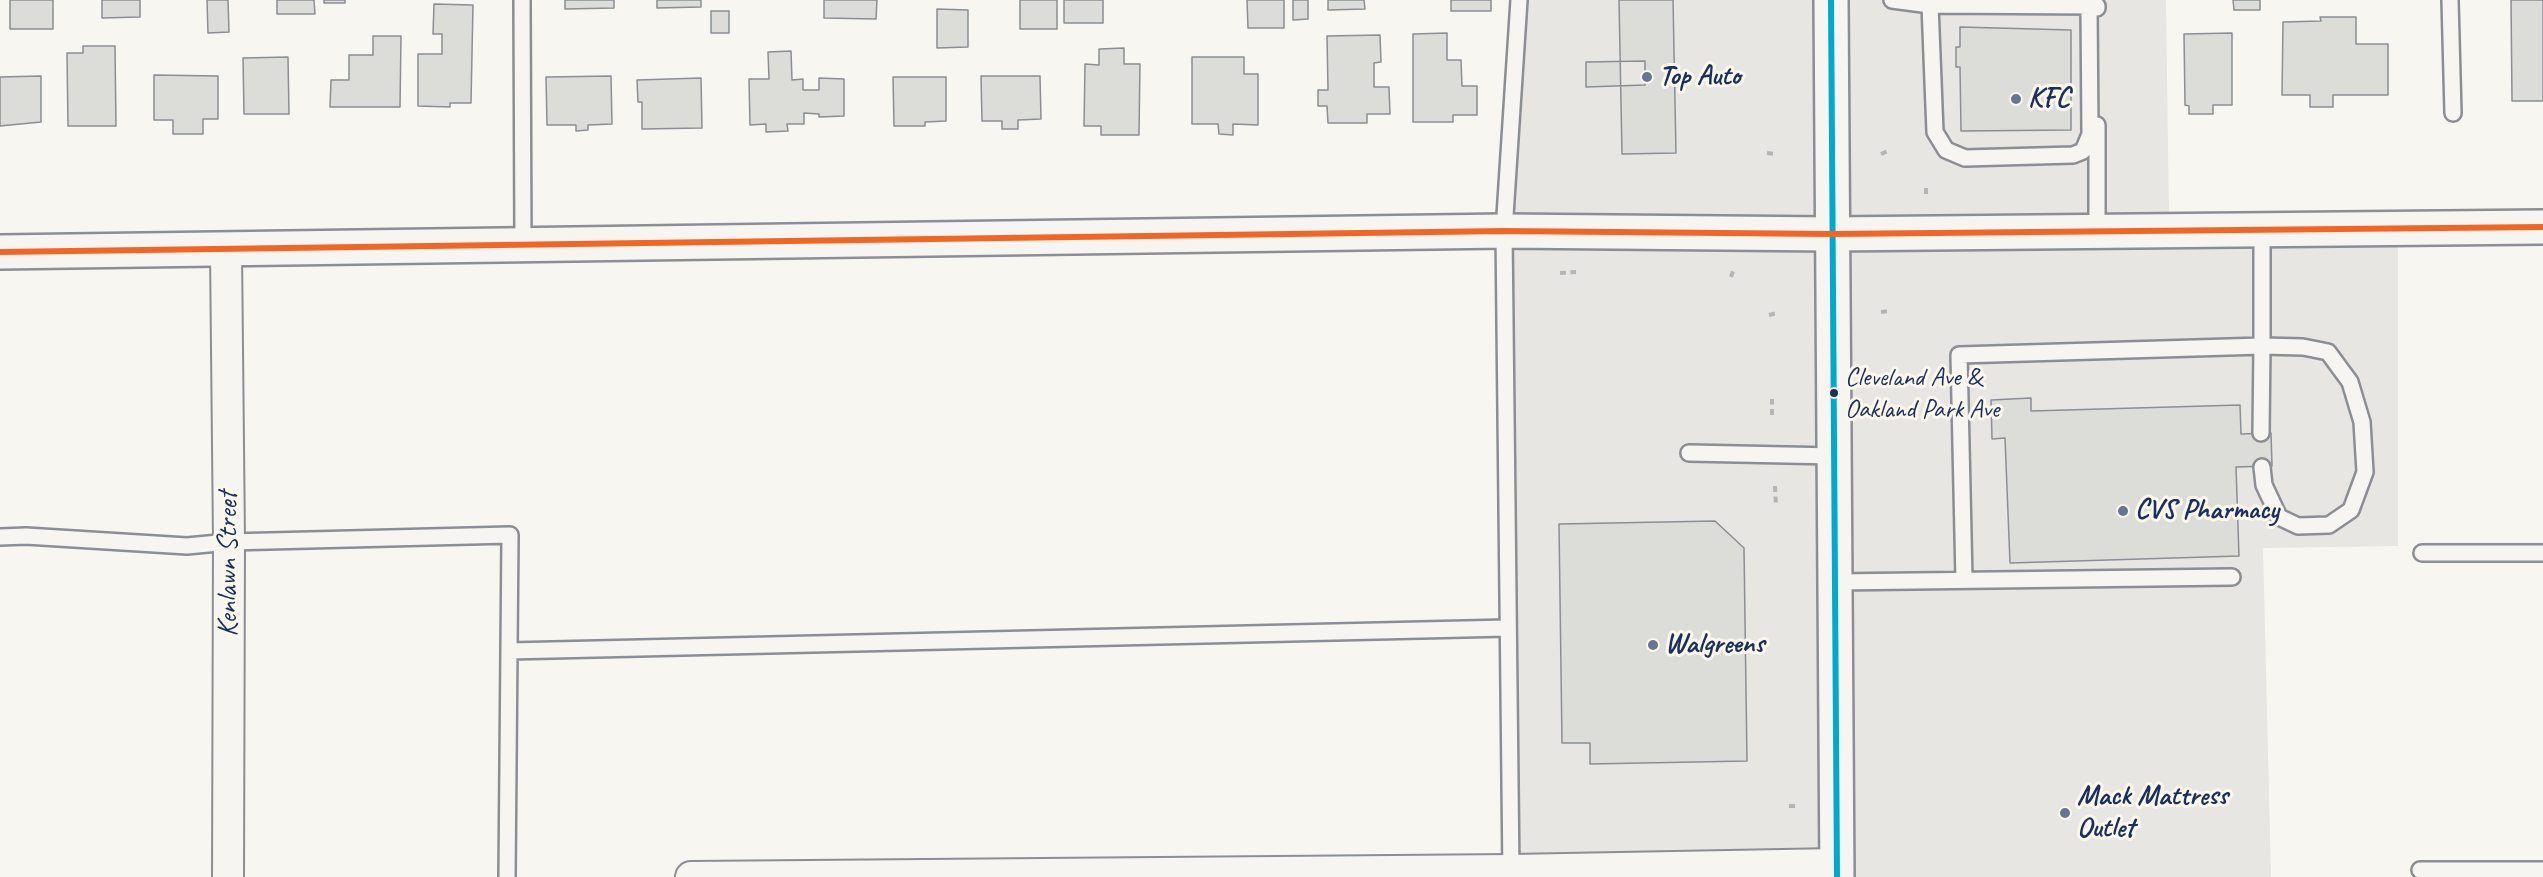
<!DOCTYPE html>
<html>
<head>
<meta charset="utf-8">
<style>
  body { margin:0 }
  canvas { display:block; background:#f8f6f0 }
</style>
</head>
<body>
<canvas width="2543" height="877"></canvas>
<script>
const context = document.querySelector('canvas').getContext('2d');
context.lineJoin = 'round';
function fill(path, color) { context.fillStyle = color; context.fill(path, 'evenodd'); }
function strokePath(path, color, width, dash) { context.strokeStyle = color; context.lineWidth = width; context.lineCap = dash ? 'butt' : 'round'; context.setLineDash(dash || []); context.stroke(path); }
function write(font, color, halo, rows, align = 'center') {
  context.font = font + ' Caveat,sans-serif'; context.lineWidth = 6; context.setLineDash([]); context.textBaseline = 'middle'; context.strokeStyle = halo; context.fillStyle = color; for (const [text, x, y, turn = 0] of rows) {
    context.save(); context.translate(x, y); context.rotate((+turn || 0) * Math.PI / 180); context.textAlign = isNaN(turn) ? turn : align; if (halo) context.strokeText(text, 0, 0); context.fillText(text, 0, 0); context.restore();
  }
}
const built = new Path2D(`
  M1514,0h652l3,219 229,1v326l-135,2 8,329h-762l-8,-641z`);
const building = new Path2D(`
  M10,0h43v29h-43z
  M102,0h38v17l-38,1z
  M207,0h21l1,32 -21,1z
  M277,0h37l1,14h-38z
  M324,0h21v3h-21z
  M565,0h49v8l-49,1z
  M657,0h44v7l-44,1z
  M824,0h53l-1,19 -52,-1z
  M1020,0h37v29h-37z
  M1064,0h39v23h-39z
  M1247,0h37v28h-36z
  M1293,0h15v19l-15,1z
  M1328,0h36l1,9 -37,1z
  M1451,0h40v11h-40z
  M1619,0h54l3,153 -54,1z
  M2233,0h27v10h-26z
  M2511,0h32v101h-31z
  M434,4l39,1 -2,98h-21v4l-32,-1v-52h24v-20h-9z
  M937,9l31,1v37l-31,1z
  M711,11h18v22h-18z
  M2320,17h36v27h32v51h-55v12h-23v-12h-28l1,-73 38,-1z
  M1960,27l111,3v100l-110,1 -1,-64h-4v-20h4z
  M1447,33v27h14l1,26h15v29h-24v7h-40v-88z
  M2232,33v72h-19v9h-24v-8l-4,-1 -1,-71z
  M1380,35l1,27 -7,1v24h15l1,27h-23v9h-39l-1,-17h-9v-16h10l-1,-54z
  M373,36h28l-1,71h-70l1,-27h18v-25h24z
  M83,46h32l1,80h-48l-1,-73h16z
  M1124,48v16h16l-1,71h-38v-9h-17l1,-62 14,1v-16z
  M791,51l1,29 11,-1v11h16v-12l25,1v37l-25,1v-3l-15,-1v11h-17l1,7 -22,1v-8l-16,1 -1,-46h20l-1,-27z
  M288,57l1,57h-45l-1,-56z
  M1192,57h52v17h14v51l-25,-1v11l-14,-1 -1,-10h-26z
  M1645,61v24l-59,2v-25z
  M154,75l64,1v43h-15v15h-30v-14h-19z
  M41,76v46l-41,4v-49z
  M611,76l1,48 -24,1v5l-12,1v-6h-29l-1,-48z
  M981,76h59l1,43 -23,1v9h-16v-8h-20z
  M893,77h53v44l-21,1v4h-31z
  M701,78l1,50 -60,1v-27h-4l-1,-22z
  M2031,398v13l209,-6 1,29 30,-1 1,33 -36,1 3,89 -229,7 -5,-125 -13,1 -1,-39z
  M1715,521l29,27 3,213 -157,3v-21h-28l-3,-219z`);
const path = new Path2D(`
  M1767,153l8,1
  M1881,154l9,-4
  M1926,194v-8
  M1560,273l16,-1
  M1731,277l3,-9
  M1881,312l9,-1
  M1769,315l8,-2
  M1772,415v-16
  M1775,486l1,21
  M1789,806h10`);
const service = new Path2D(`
  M522,0l1,246
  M1892,0l38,5 167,1v2
  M2450,0l3,113
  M1930,5l5,127 11,18 19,8 108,-3 10,-4 7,-17 -1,-128
  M2097,125v107
  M2261,433l1,-87 41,1 25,5 22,30 12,40 3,50 -14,38 -22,15 -31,1 -19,-9 -15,-32 -2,-18
  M1689,453l146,3
  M0,537l26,-1 161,10 42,-4 281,-7 -3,342
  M2422,553h121
  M1964,580l-5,-225 303,-9v-115
  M1835,582l397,-5
  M509,651l999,-23
  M2420,870h123
  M1511,874l-7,-643 15,-231`);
const minor = new Path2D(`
  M226,251l3,291 -1,335
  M691,877l820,-7 326,-6`);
const secondary = new Path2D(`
  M0,252l1504,-21 328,3 711,-7`);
const primary = new Path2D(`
  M1831,0l6,877`);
const bus1 = new Path2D(`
  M1831,0l6,877`);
const bus2 = new Path2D(`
  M0,252l1504,-21 328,3 711,-7`);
const markers = [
  [1647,77,6,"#687591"],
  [2016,99,6,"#687591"],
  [1834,393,5,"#1b2f5e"],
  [2123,511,6,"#687591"],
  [1653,645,6,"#687591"],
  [2065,813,6,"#687591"]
];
const busNames = [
  ["Cleveland Ave &",1845,378],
  ["Oakland Park Ave",1845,410]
];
const poiNames = [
  ["Top Auto",1659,77],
  ["KFC",2028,99],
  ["CVS Pharmacy",2135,511],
  ["Walgreens",1665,645],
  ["Mack Mattress",2077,797],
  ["Outlet",2077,829]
];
const streetNames = [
  ["Kenlawn Street",229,564,-90]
];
fill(built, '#e7e6e2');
fill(building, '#dcdcd9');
strokePath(building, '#8b8e94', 1.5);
strokePath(service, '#8b8e94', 20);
strokePath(minor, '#8b8e94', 34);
strokePath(secondary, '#8b8e94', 38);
strokePath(primary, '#8b8e94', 38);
strokePath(path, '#b3b5b7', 4, [6, 4.5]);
strokePath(service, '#f6f5f1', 15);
strokePath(minor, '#f6f5f1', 30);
strokePath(secondary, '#f6f5f1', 33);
strokePath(primary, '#f6f5f1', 33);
strokePath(bus1, '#00a9ce', 6);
strokePath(bus2, '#f26522', 6);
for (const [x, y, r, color] of markers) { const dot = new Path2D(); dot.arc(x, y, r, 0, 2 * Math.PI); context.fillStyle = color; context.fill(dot); strokePath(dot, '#fbf7ec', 2); }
write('26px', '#1b2f5e', '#fbf7ec', busNames, 'left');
write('bold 28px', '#1b2f5e', '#fbf7ec', poiNames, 'left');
write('28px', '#1b2f5e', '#fbf7ec', streetNames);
</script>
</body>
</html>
